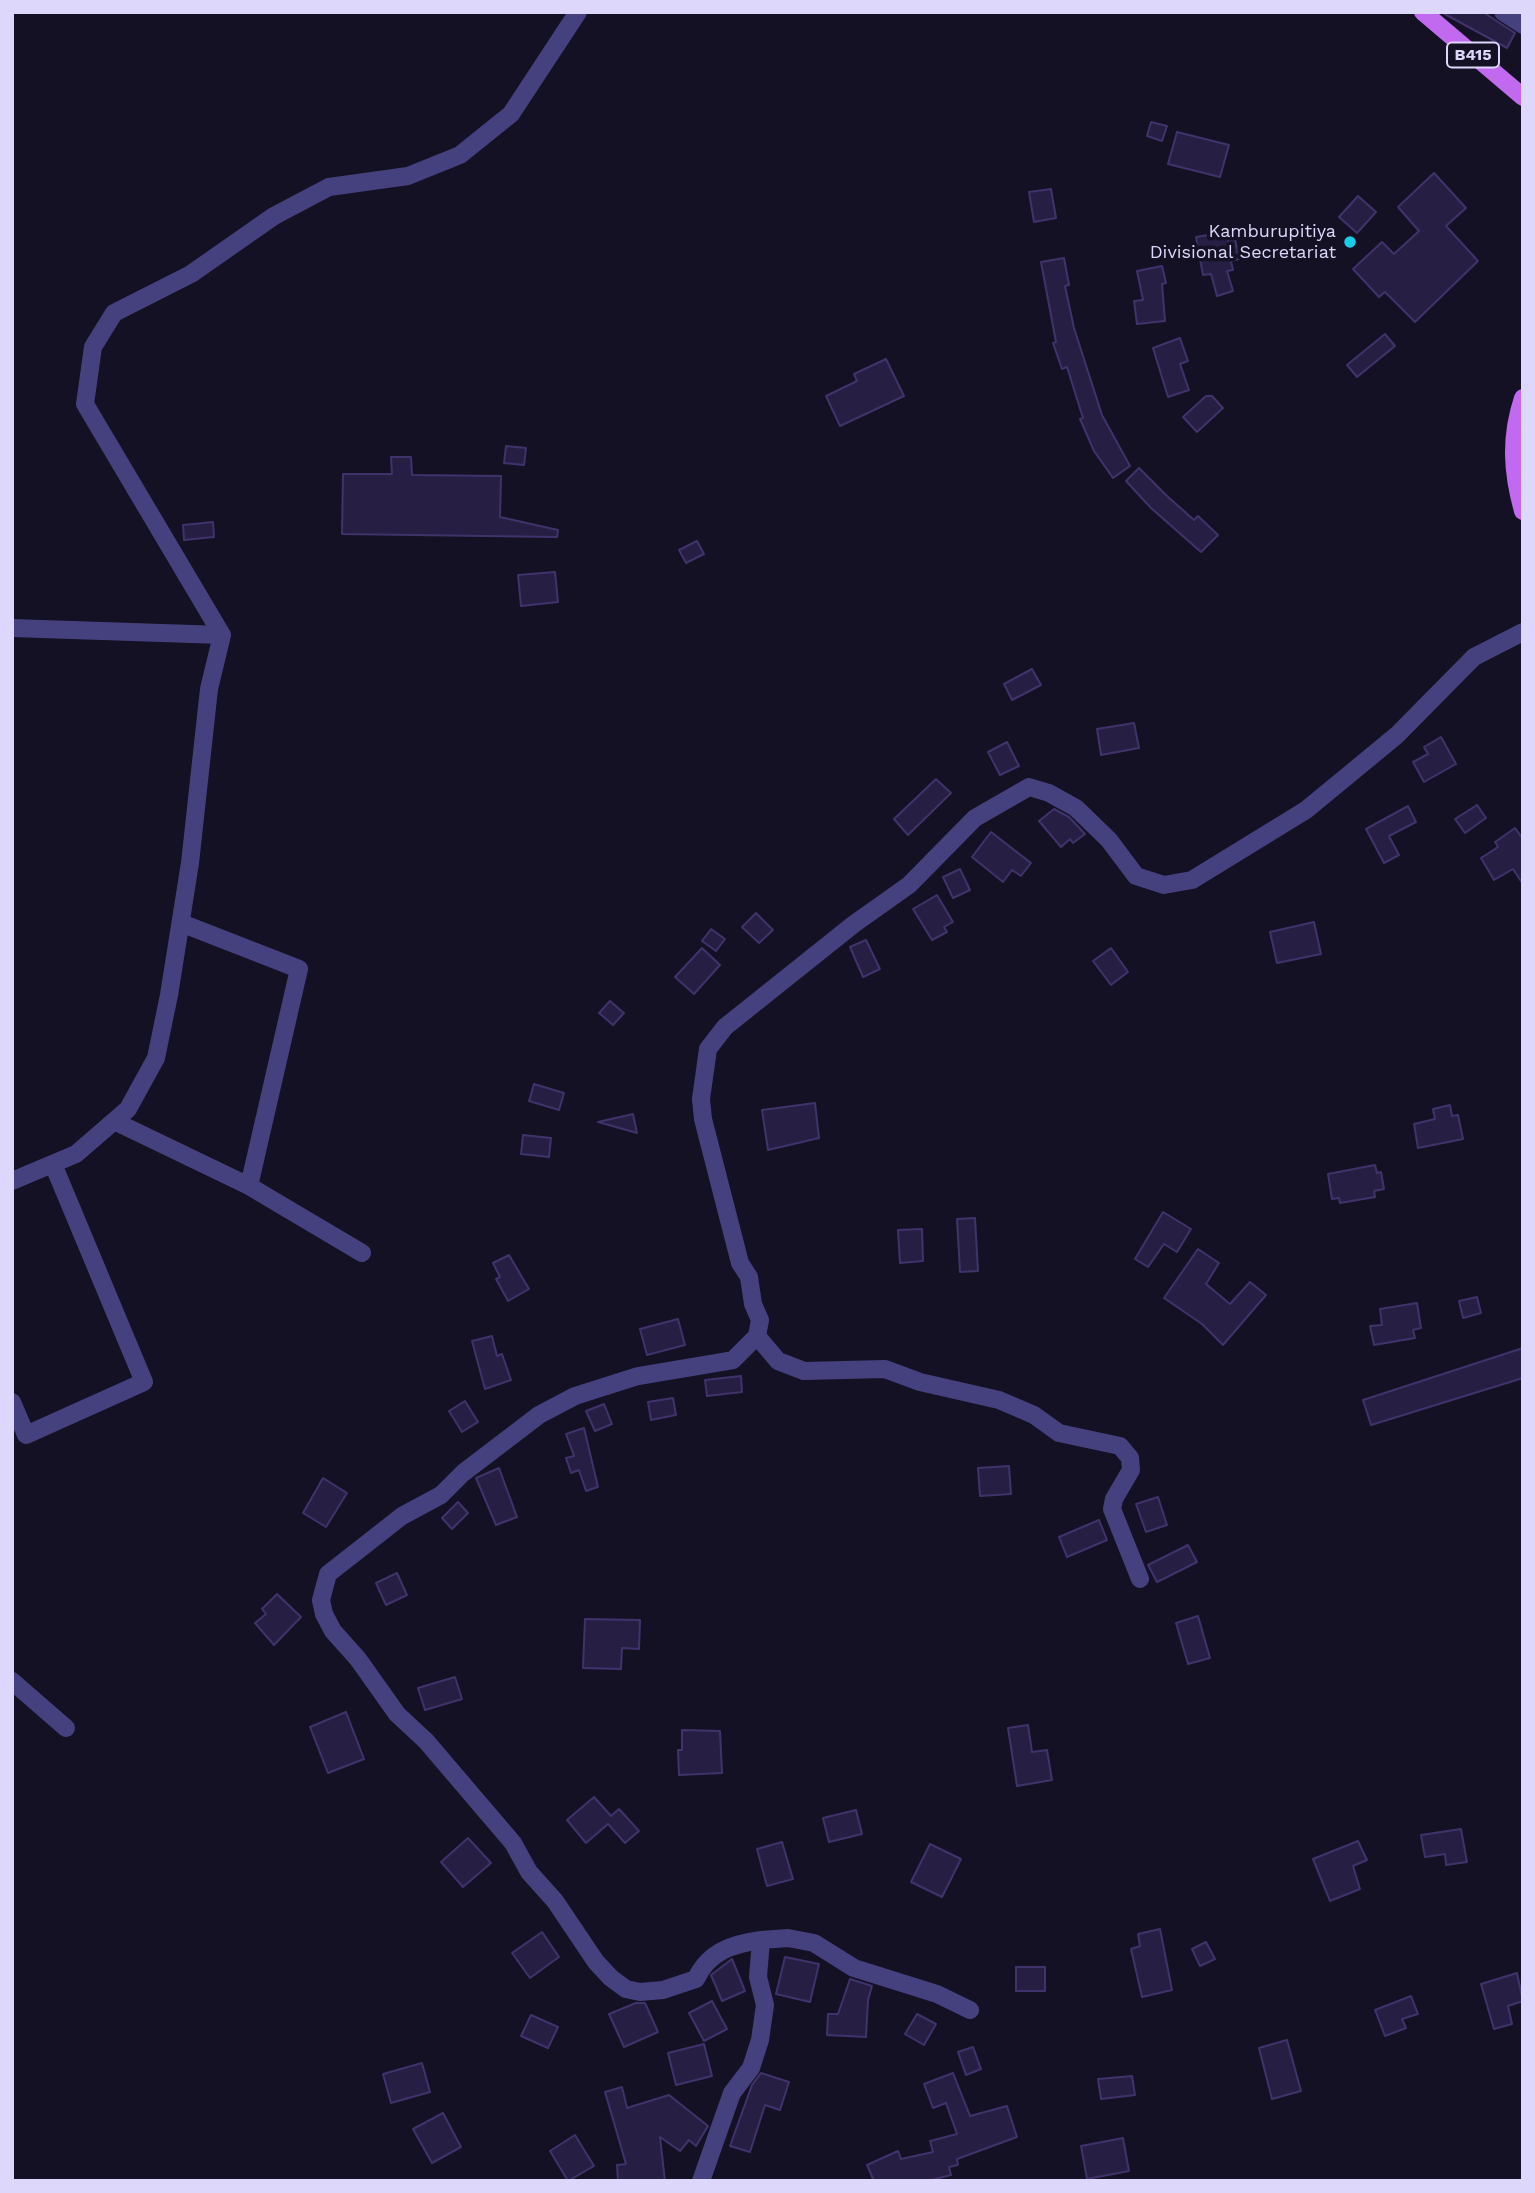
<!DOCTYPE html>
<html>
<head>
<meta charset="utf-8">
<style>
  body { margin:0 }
  #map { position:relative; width:1535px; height:2193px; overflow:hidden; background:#151124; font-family:"Work Sans",sans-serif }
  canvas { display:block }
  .frame { position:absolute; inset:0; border:14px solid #ddd8fb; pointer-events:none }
</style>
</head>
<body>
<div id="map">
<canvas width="1535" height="2193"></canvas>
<div class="frame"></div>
</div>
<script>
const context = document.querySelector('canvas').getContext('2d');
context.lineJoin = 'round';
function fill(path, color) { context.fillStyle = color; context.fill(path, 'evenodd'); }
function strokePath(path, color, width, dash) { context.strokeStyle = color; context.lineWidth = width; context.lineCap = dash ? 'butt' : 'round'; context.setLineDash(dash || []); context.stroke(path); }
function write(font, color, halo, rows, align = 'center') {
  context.font = font + ' "Work Sans",sans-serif'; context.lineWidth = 7; context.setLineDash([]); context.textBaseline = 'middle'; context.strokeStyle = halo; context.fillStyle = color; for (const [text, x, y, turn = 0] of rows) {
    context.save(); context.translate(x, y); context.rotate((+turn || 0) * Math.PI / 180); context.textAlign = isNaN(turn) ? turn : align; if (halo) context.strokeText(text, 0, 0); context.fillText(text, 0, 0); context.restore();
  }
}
const building = new Path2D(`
  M1441,12h42l32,21 -8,15z
  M1151,122l16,4 -5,15 -15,-5z
  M1177,132l52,13 -9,32 -52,-13z
  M1434,173l32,35 -20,18 32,35 -63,61 -30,-30 -6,5 -26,-28 29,-27 12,12 25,-23 -21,-24z
  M1051,189l5,29 -22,4 -5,-30z
  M1358,196l18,16 -19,21 -18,-16z
  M1226,232l2,9 7,-2 4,20 -8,2 2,9 -6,1 6,20 -16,5 -6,-22 -8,1 -7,-38z
  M1064,258l5,27 -4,1 9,42 28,87 28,51 -17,12 -19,-27 -14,-32 3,-1 -16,-51 -5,2 -9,-26 3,-1 -15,-80z
  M1162,266l4,17 -4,1 3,37 -28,3 -3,-23 9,-1 -6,-29z
  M1385,334l10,12 -38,31 -10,-12z
  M1180,338l8,23 -8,3 9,26 -21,7 -15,-49z
  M886,359l18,37 -64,30 -14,-30 31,-15 -3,-7z
  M1206,396h6l11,12 -26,24 -14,-15z
  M506,446l20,2 -2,17 -20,-2z
  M391,457h20l1,18 89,1 -1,41 58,13 -1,7 -215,-3 1,-60h49z
  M1139,468l28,28 27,24 4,-4 20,19 -17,17 -50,-44 -25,-27z
  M213,522l1,15 -30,3 -1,-15z
  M697,541l7,13 -18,9 -7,-13z
  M555,572l3,30 -37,4 -3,-31z
  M1032,669l9,16 -29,15 -8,-16z
  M1134,723l5,25 -38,7 -4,-26z
  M1441,737l15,27 -32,18 -11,-20 15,-8 -4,-7z
  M1007,742l12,24 -19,9 -12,-23z
  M936,779l15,14 -43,42 -14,-16z
  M1477,805l9,13 -21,15 -10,-14z
  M1408,806l8,16 -27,14 10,19 -15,8 -18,-34z
  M1054,809l15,8 16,17 -12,9 -3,-4 -9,8 -22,-26z
  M1515,828l8,11v45l-10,-15 -19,11 -13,-22 17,-11 -3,-5z
  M991,832l40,31 -10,13 -9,-6 -9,12 -31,-25z
  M960,869l10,21 -17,8 -10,-21z
  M937,895l16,27 -9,5 3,5 -15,8 -19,-31z
  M756,913l17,17 -14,13 -17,-16z
  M1314,922l7,32 -44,9 -7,-31z
  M711,929l14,10 -9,12 -14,-10z
  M866,940l14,29 -17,8 -13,-30z
  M702,948l18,17 -26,29 -19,-17z
  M1111,948l17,24 -17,13 -18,-24z
  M610,1001l14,12 -11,12 -14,-12z
  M534,1084l30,9 -5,17 -30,-9z
  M815,1103l4,35 -51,12 -6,-40z
  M1450,1105l2,11 6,-1 5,24 -45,9 -4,-24 21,-5 -2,-10z
  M633,1114l4,19 -39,-11z
  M523,1135l28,3 -2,19 -28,-3z
  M1375,1165l2,8 4,-1 3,17 -10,2 1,6 -35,6 -1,-5 -7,1 -4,-25z
  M1163,1212l28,17 -14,23 -13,-8 -16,23 -13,-8z
  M975,1218l3,53 -18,1 -3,-53z
  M922,1229l1,32 -23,2 -2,-33z
  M1198,1249l21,14 -13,21 24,20 20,-22 16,13 -43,50 -21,-21 -38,-26z
  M509,1255l20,34 -21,12 -12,-22 4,-2 -7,-14z
  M1477,1297l4,16 -18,5 -4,-17z
  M1417,1303l4,25 -8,2 2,8 -41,7 -4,-19 12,-1 -2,-16z
  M678,1319l7,26 -38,10 -7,-26z
  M492,1336l5,20 5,-2 9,26 -26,9 -13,-48z
  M1523,1348v30l-152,47 -8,-25z
  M741,1376l1,16 -35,4 -2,-16z
  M673,1398l3,17 -25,5 -3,-18z
  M465,1401l13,21 -16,10 -13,-21z
  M604,1404l8,20 -17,7 -9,-20z
  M584,1428l14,59 -12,4 -7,-21 -8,3 -5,-15 8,-2 -8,-22z
  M1009,1466l2,28 -31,2 -2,-28z
  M499,1468l18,49 -21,8 -20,-47z
  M323,1478l24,15 -21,34 -23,-14z
  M1158,1497l9,28 -21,7 -10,-28z
  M458,1502l10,11 -16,16 -10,-11z
  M1099,1520l8,20 -40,17 -8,-20z
  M1188,1545l9,17 -40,20 -9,-17z
  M397,1573l10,22 -21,10 -10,-22z
  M277,1594l24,23 -27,28 -19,-22 11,-9 -4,-5z
  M1198,1616l12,42 -22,6 -12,-41z
  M585,1619l55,1 -1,29 -17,-1 -1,21 -38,-1z
  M455,1677l7,22 -37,11 -7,-22z
  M346,1712l18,47 -36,14 -18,-46z
  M1028,1725l4,27 15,-2 5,30 -35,6 -9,-58z
  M682,1730l38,1 2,42 -43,2 -1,-25h4z
  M594,1797l17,19 8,-7 20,22 -14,12 -17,-19 -22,19 -19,-23z
  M856,1810l6,24 -33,8 -6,-24z
  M1461,1829l6,33 -21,3 -1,-11 -20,3 -4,-22z
  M468,1838l23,25 -28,24 -22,-25z
  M1358,1841l9,19 -14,6 7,23 -30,12 -17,-42z
  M782,1842l11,37 -26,7 -10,-37z
  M930,1844l31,15 -19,38 -31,-15z
  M1160,1929l12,61 -30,7 -11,-48 9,-3 -2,-12z
  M542,1932l17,25 -29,21 -18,-25z
  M1206,1942l9,17 -15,7 -8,-17z
  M785,1957l34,7 -9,38 -34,-8z
  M732,1959l13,32 -23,10 -11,-26z
  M1016,1967h29v24h-29z
  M1517,1973l6,28 -15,5 4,18 -18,5 -13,-45z
  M850,1979l22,7 -4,14 -2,37 -39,-2 1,-21h10z
  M1411,1996l7,18 -16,5 4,9 -21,8 -10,-26z
  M712,2001l15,28 -23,12 -15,-28z
  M636,2003h9l13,29 -34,15 -15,-33z
  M917,2014l19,10 -12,21 -19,-11z
  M531,2015l27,12 -10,21 -27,-12z
  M1287,2040l14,51 -29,8 -13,-51z
  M704,2044l8,32 -36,9 -8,-32z
  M973,2047l8,22 -15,6 -8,-23z
  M422,2063l8,29 -39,11 -8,-29z
  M761,2073l28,9 -9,28 -15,-5 -15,47 -20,-6 22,-61z
  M953,2073l17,43 37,-10 10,31 -60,22 1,6 -9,2 2,8 -23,6h-54l-7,-16 31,-14 3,8 32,-7 -3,-11 27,-7 -11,-31 -13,5 -9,-24z
  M1132,2076l3,19 -34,4 -3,-20z
  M622,2087l5,21 42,-13 39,31 -12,20 -7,-6 -9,11 -20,-14 5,44h-47l-1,-16 9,-1 -21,-72z
  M443,2113l18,34 -29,16 -19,-34z
  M575,2135l19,31 -26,15 -18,-30z
  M1123,2138l6,33 -42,8 -6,-33z`);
const minor = new Path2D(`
  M1503,12l20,13
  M12,628l210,7
  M114,1121l135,65 50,-217 -118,-46
  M12,1181l64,-27 52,-45 28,-51 13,-63 21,-132 19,-174 13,-54 -137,-231 8,-57 21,-34 77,-39 83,-58 55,-29 79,-11 52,-21 51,-41 67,-102
  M249,1186l113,67
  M757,1336l21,25 26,10 81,-2 35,13 79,18 35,15 25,18 61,13 10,12 1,12 -17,29 -2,10 28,70
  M12,1402l14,33 118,-53 -91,-218
  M12,1681l54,47
  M761,1940l27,-2 26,5 40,25 83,26 33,16
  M701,2181l31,-88 19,-25 9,-28 5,-35 -7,-28 3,-37c-28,4 -52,11 -65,39l-33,11 -23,2 -14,-3 -15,-11 -15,-16 -41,-61 -26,-29 -16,-29 -87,-102 -29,-27 -39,-55 -25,-28 -9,-17 -3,-14 7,-26 74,-58 39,-21 22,-22 76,-58 36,-19 63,-20 95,-16 24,-24 3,-16 -7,-16 -4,-27 -9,-14 -37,-144 -2,-20 7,-50 17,-22 129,-103 55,-39 66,-67 54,-31 20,6 27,15 33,32 27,36 28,9 28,-5 114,-70 91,-75 77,-78 49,-25`);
const primary = new Path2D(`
  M1423,12l100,85
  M1523,398c-13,39 -11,74 0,113`);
const markers = [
  [1350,242,7,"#18cde7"]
];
const shields = [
  [1473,55,52]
];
const shieldNames = [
  ["B415",1473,55]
];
const poiNames = [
  ["Kamburupitiya",1336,232],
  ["Divisional Secretariat",1336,253]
];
fill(building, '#271f43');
strokePath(building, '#40336c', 2);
strokePath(minor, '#45417e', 18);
strokePath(primary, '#c16af0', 18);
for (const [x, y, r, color] of markers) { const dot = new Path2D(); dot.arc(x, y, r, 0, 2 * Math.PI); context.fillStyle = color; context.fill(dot); strokePath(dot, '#151124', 2.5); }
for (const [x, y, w] of shields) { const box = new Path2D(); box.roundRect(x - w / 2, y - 12.5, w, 25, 5); context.fillStyle = '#151124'; context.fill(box); strokePath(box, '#ddd8fb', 2); }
write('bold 16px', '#ddd8fb', null, shieldNames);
write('18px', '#ddd8fb', '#151124', poiNames, 'right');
</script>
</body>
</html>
